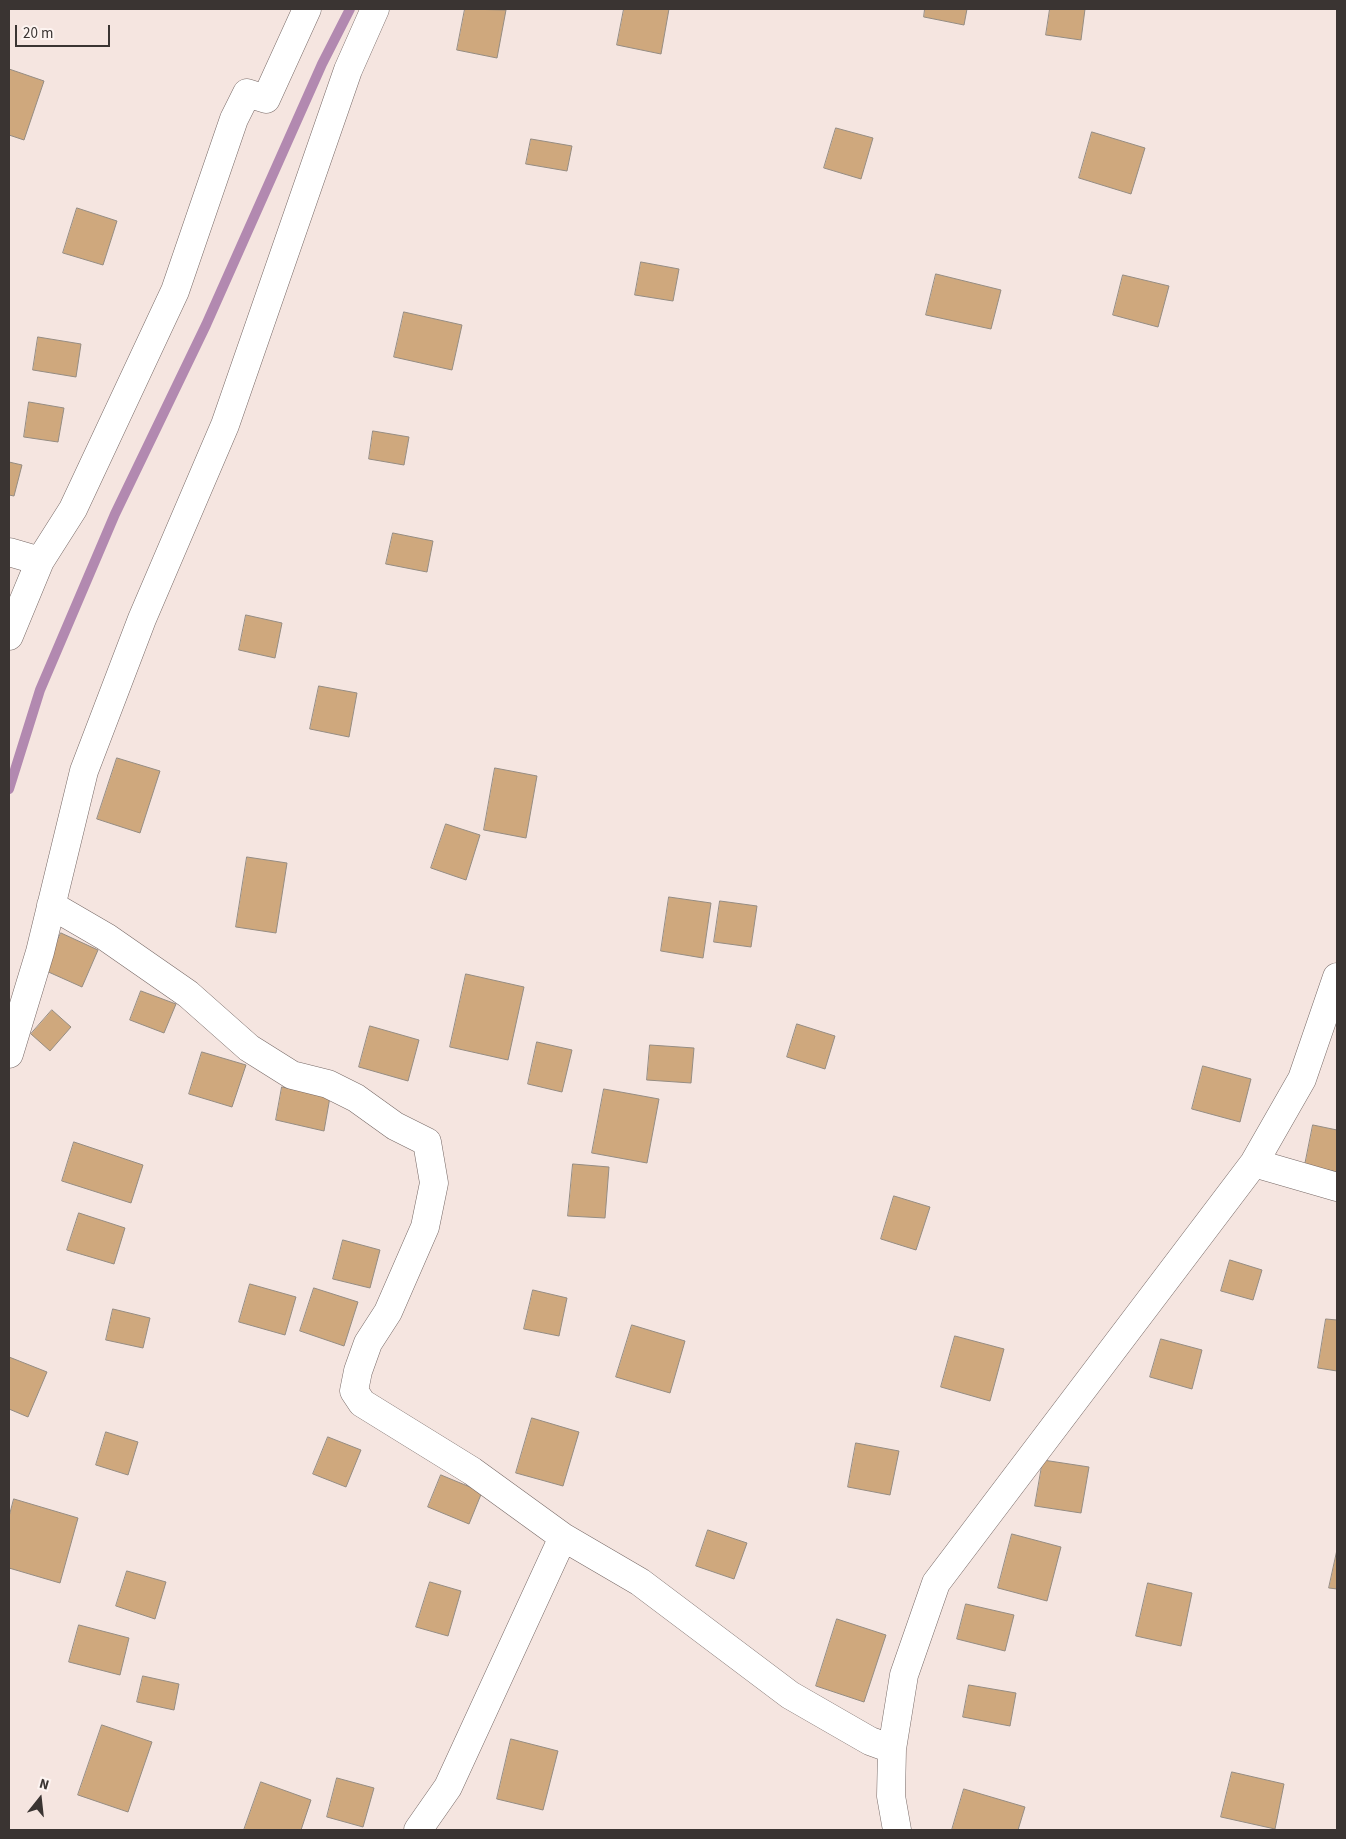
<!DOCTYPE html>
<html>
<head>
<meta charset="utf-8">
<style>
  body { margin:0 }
  #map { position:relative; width:1346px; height:1839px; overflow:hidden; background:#f5e5e0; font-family:"Source Sans 3",sans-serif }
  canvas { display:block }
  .frame { position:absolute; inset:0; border:10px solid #3a3432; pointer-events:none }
  .north { position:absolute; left:15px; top:1774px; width:50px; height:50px; -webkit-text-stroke:4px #fdf4f1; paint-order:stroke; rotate:16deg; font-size:14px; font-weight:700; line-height:20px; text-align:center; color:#3a3432 }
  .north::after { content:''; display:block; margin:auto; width:18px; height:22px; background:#3a3432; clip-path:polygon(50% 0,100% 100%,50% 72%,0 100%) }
  .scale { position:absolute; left:15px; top:25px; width:95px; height:22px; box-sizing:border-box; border:2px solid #3a3432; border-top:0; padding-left:6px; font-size:15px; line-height:18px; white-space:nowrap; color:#3a3432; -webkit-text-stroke:4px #fdf4f1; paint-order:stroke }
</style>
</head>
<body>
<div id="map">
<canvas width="1346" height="1839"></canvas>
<div class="frame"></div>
<div class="north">N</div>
<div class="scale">20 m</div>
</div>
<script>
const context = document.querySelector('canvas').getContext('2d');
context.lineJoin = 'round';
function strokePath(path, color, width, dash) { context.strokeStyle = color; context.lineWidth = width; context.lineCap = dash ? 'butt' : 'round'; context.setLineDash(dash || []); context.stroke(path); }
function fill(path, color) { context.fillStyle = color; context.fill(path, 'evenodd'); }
const stream = new Path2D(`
  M9,789l31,-99 75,-176 91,-189 116,-261 28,-55`);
const building = new Path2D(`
  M465,9l41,1 -9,48 -40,-8z
  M624,9h45l-8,45 -44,-9z
  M925,9h42l-3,16 -40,-8z
  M1050,9h35l-4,31 -35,-5z
  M9,69l35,12 -20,59 -15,-5z
  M836,128l37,10 -12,41 -37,-11z
  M1092,132l53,16 -14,46 -52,-16z
  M531,139l41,7 -5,25 -41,-7z
  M77,208l40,13 -14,44 -40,-12z
  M641,262l38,7 -6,32 -38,-6z
  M936,274l65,16 -10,39 -65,-14z
  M1123,275l46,11 -11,41 -45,-12z
  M404,312l58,13 -10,45 -58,-13z
  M38,337l43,7 -5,33 -43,-7z
  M29,402l35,6 -6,34 -34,-5z
  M373,431l36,6 -5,28 -35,-6z
  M9,462l13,3 -8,31 -5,-1z
  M393,533l40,8 -6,31 -41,-8z
  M246,615l36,8 -7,35 -36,-8z
  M319,686l38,7 -8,44 -39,-8z
  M117,758l43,13 -20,62 -43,-14z
  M495,768l42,8 -11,62 -42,-8z
  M446,824l34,11 -14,45 -35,-12z
  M247,857l40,6 -11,70 -40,-6z
  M669,897l42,6 -8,55 -42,-7z
  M720,901l37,5 -6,41 -37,-5z
  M61,933l37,17 -16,37 -38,-17z
  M466,974l58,13 -16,73 -58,-13z
  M141,991l35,13 -12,29 -34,-13z
  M52,1010l19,17 -21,24 -19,-17z
  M797,1024l38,12 -10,33 -38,-12z
  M370,1026l49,14 -11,41 -49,-14z
  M537,1042l35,8 -10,42 -34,-8z
  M650,1045l44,3 -3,35 -44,-3z
  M202,1052l44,13 -14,42 -43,-13z
  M1203,1066l48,13 -11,43 -48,-13z
  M282,1087l48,10 -6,34 -48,-11z
  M604,1089l55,10 -12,64 -55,-10z
  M1313,1125l24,5v42l-32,-7z
  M74,1142l69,23 -12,38 -69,-22z
  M573,1164l36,3 -4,51 -37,-2z
  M894,1196l36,11 -14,43 -35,-11z
  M79,1213l46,15 -11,36 -47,-14z
  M343,1240l37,10 -10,38 -37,-9z
  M1230,1260l32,10 -9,30 -32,-9z
  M250,1284l46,13 -11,38 -46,-13z
  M314,1288l44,14 -14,44 -44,-15z
  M533,1290l34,8 -8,38 -35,-7z
  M113,1309l37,9 -7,30 -37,-8z
  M1326,1319l11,1v51l-19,-3z
  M632,1325l53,16 -15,52 -54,-16z
  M955,1336l49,13 -14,52 -49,-14z
  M1161,1339l41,11 -10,39 -42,-12z
  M9,1357l38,15 -19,45 -19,-8z
  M532,1418l47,14 -16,54 -47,-13z
  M106,1432l32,10 -10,33 -32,-10z
  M328,1437l33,13 -15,37 -33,-13z
  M856,1443l43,8 -9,44 -42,-8z
  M1043,1460l46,7 -8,46 -46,-7z
  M441,1475l41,17 -13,32 -41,-17z
  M14,1499l64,19 -18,65 -51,-15v-51z
  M708,1530l39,13 -13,36 -38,-13z
  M1012,1534l49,13 -14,54 -49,-13z
  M1337,1550v39l-8,-1z
  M127,1571l39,11 -11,37 -39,-13z
  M430,1582l31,9 -13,45 -32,-9z
  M1148,1583l44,10 -11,53 -45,-10z
  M966,1604l48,11 -9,36 -48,-12z
  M837,1619l49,16 -22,67 -48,-16z
  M79,1625l50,13 -9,37 -51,-13z
  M143,1676l36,8 -5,26 -37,-8z
  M969,1685l47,8 -6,33 -47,-9z
  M102,1725l50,17 -24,70 -50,-17z
  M511,1739l47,12 -15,59 -46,-11z
  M1232,1772l52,12 -9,45 -54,-12z
  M337,1778l37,10 -11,39 -36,-10z
  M261,1782l50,18 -10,30h-57z
  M964,1789l61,18 -7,23h-66z`);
const minor = new Path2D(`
  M9,552l31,9
  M9,636l31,-75 33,-52 102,-218 59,-172 13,-26 19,6 41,-90
  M51,905l55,32 82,57 61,54 43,27 36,9 28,14 39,28 32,16 7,41 -9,44 -37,85 -20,31 -10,28 -4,20 8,12 110,68 91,66 77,45 150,113 80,46 22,8
  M9,1054l31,-102 44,-181 58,-152 83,-194 123,-355 27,-61
  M1254,1163l83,24
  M418,1830l30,-43 115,-250
  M897,1830l-6,-34 1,-47 12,-74 32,-92 318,-420 48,-84 35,-102`);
strokePath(stream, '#b289b0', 10);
fill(building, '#cfa87d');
strokePath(building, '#958c82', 1);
strokePath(minor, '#776966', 29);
strokePath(minor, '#fff', 28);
</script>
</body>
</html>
